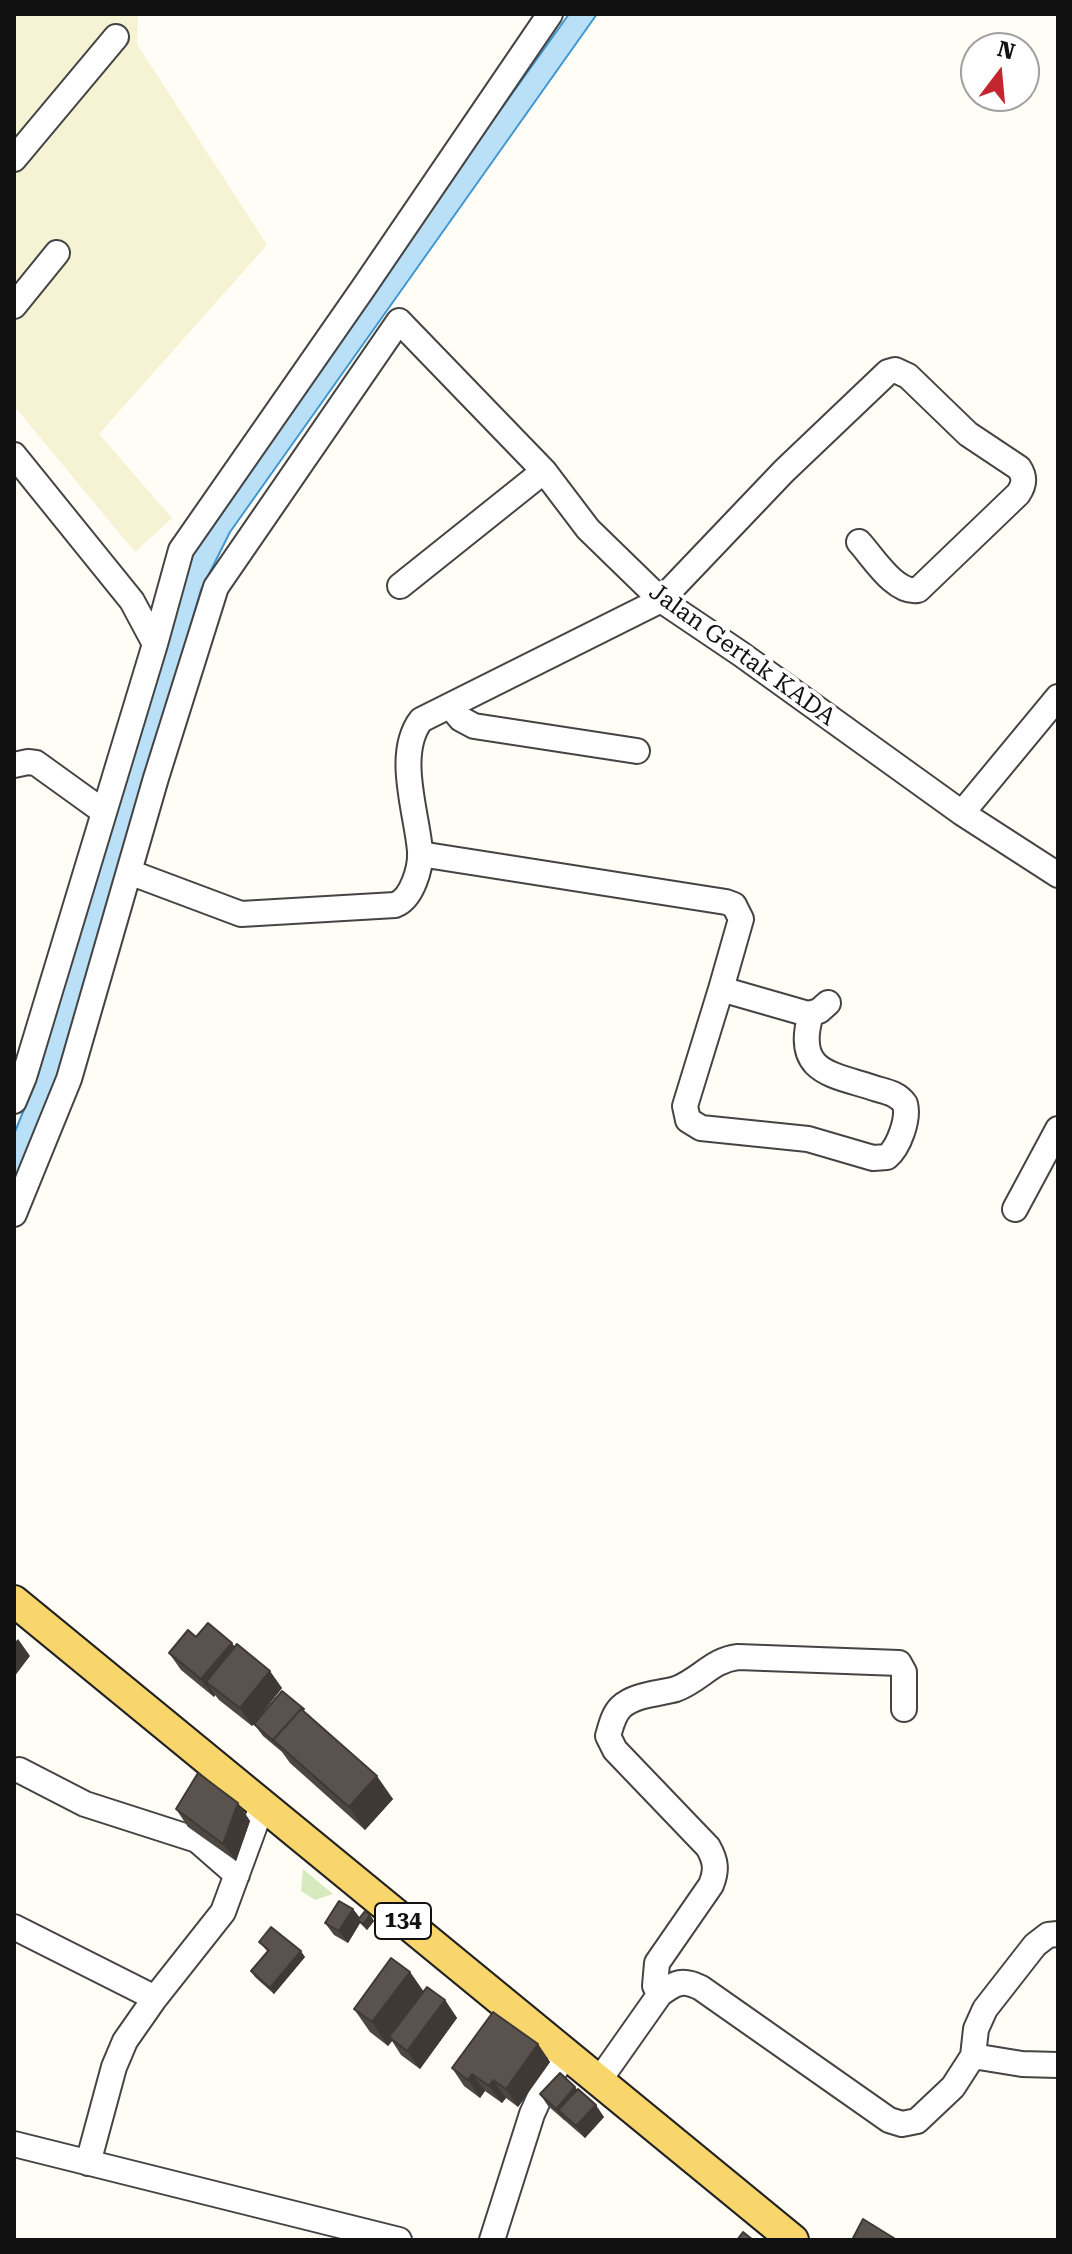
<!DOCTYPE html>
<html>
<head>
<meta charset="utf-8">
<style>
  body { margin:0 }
  #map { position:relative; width:1072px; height:2254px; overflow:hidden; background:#fffdf5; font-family:"Roboto Serif",serif }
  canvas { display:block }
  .frame { position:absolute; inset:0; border:16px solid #111; pointer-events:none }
  .north { position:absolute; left:960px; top:32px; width:80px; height:80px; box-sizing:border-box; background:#fff; border:2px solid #a0a0a0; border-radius:50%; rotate:16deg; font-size:22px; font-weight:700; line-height:32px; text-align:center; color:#111 }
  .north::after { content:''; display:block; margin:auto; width:28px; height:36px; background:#c4262e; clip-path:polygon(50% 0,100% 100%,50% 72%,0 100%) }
</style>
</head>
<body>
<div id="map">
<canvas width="1072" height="2254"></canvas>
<div class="frame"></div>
<div class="north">N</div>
</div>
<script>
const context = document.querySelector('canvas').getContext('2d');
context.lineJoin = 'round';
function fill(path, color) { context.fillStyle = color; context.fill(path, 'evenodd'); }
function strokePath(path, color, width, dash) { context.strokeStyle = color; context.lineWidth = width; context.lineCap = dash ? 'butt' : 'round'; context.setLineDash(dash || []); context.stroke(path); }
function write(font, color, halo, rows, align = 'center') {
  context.font = font + ' "Roboto Serif",serif'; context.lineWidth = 8; context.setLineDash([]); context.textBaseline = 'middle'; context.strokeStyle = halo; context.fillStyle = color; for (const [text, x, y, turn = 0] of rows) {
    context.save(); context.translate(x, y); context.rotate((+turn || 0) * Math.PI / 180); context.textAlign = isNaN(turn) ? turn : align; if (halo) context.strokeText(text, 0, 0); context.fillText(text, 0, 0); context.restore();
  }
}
const farmland = new Path2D(`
  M14,14h124l-1,30 130,201 -168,189 73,84 -37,34 -121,-146z`);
const green = new Path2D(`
  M303,1869l30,25 -18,6 -14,-9z`);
const water = new Path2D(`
  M569,14h28l-367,518 -29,58 -145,494 -42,99v-49l24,-59 142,-493 29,-64z`);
const minor = new Path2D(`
  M14,159l102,-122
  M14,306l43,-53
  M14,455l118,146 23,43
  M400,586l144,-115
  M451,707l10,12 13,7 163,25
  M14,765l14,-3 8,1 68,49
  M962,813l96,-116
  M420,854l306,48 8,3 7,14 -20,70 87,25 11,-3 9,-8
  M129,872l112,42 154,-9c17,-6 26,-37 25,-54 -3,-38 -25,-97 1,-131l240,-120 123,-129 104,-99 7,-2 13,6 60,58 51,34c6,9 6,16 -1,26l-100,96c-23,4 -45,-33 -59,-48
  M721,989l-36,117 3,14 13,8 107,11 65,19 14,-1c12,-10 22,-38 18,-53 -7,-10 -17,-12 -28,-15 -44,-15 -84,-15 -66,-75
  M14,1101l10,-24 131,-433 26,-94 183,-263 186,-273
  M1015,1209l43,-80
  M14,1214l55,-135 87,-301 60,-191 183,-266 145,150 44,58 73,71 80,54 221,159 96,62
  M19,1770l66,34 112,36 40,35
  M14,1927l141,71
  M660,1994l-5,-8 2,-23 54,-78c6,-15 5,-24 -3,-38l-93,-97 -7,-14c3,-10 5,-21 13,-29 14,-13 38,-13 55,-18 24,-9 36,-29 62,-32l161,6 5,9v37
  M973,2056l49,8 36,1
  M598,2082l62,-88c16,-12 23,-15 41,-6l188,132 13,4 15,-3 36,-34 20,-31 3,-27 9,-20 50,-64 13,-10 10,-1
  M14,2144l385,96
  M88,2163l26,-96 11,-26 30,-43 68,-86 39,-106
  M492,2240l40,-126 13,-29 21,-31`);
const major = new Path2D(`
  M14,1601l779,639`);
const wall = new Path2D(`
  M196,1637l39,10 47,41 -30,38 -33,-26 -4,-5 -1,2 -33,-27 -12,-17z
  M308,1714l85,85 -28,31 -75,-67 -8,-11 -19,-16 -9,-12z
  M238,1803l12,18 -14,40 -48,-34 -12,-18z
  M353,1909l7,9 10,-3 4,6 -7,9 -7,-7 -12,20 -14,-8 -9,-12z
  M259,1942l46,15 -31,37 -19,-17 -4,-6 17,-19z
  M410,1972l13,19 22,9 12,18 -37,51 -19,-14 -9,-14 -4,5 -18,-14 -16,-23z
  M538,2044l12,18 -32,45 -12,-9 -4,5 -17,-12 -5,7 -16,-12 -12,-18z
  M577,2089l27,28 -19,21 -37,-32 -8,-12z`);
const shadedWall = new Path2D(`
  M18,1639l12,17 -16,21v-34z
  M232,1643l12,17 -38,22 9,13 -1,2 -13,-18z
  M270,1671l12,17 -30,38 -12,-18z
  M377,1776l16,23 -28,31 -16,-23z
  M238,1803l12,18 -14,40 -13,-17z
  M353,1909l9,12 -4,-1 2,3 -12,20 -9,-12z
  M370,1915l4,6 -7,9 -4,-6z
  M301,1951l4,6 -31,37 -4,-6z
  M410,1972l16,23 -37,42 3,4 -4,5 -16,-24z
  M445,2000l12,18 -37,51 -13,-18z
  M538,2044l12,18 -32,45 -12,-18z
  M472,2074l13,17 -5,7 -12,-18z
  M493,2080l13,18 -4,5 -13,-17z
  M575,2087l9,12 -26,11 7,10h-1l-8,-11z
  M596,2105l8,12 -19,21 -9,-12z`);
const building = new Path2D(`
  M208,1623l24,20 -31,36 -32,-26 19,-23 8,7z
  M237,1644l33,27 -30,37 -34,-26z
  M282,1691l22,18 -1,1 -2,-1 -28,31 3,3 -22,-19z
  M301,1709l76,67 -28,31 -76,-67z
  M198,1773l40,30 -15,41 -47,-35z
  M339,1901l14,8 -14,22 -14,-8z
  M365,1911l5,4 -7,9 -5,-4z
  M271,1927l30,24 -31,37 -19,-17 18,-21 -10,-8z
  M391,1958l19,14 -38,50 -18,-13z
  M427,1987l18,13 -38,51 -18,-14z
  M493,2012l45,32 -32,45 -13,-9 -4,6 -17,-12 -4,6 -16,-12z
  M560,2073l15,14 -19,22 -16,-15z
  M578,2089l18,16 -20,21 -18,-16z
  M863,2219l34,21h-45z
  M743,2232l10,8h-16z`);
const shields = [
  [403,1921,56]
];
const shieldNames = [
  ["134",403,1921]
];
const streetNames = [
  ["Jalan Gertak KADA",742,655,36]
];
fill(farmland, '#f6f3d4');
fill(green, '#d5ebbd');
fill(water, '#b9e0f7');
strokePath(water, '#3f96cf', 2);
strokePath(minor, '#444', 28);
strokePath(major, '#222', 34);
strokePath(minor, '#fff', 24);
strokePath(major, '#f9d66b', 30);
fill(wall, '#4d4742');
fill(shadedWall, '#3f3936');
fill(building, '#5a524d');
strokePath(building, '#3f3936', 2);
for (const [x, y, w] of shields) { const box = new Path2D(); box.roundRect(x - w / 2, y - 18, w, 36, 6); context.fillStyle = '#fff'; context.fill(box); strokePath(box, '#111', 2); }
write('bold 22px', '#111', null, shieldNames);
write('24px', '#111', '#fff', streetNames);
</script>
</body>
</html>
